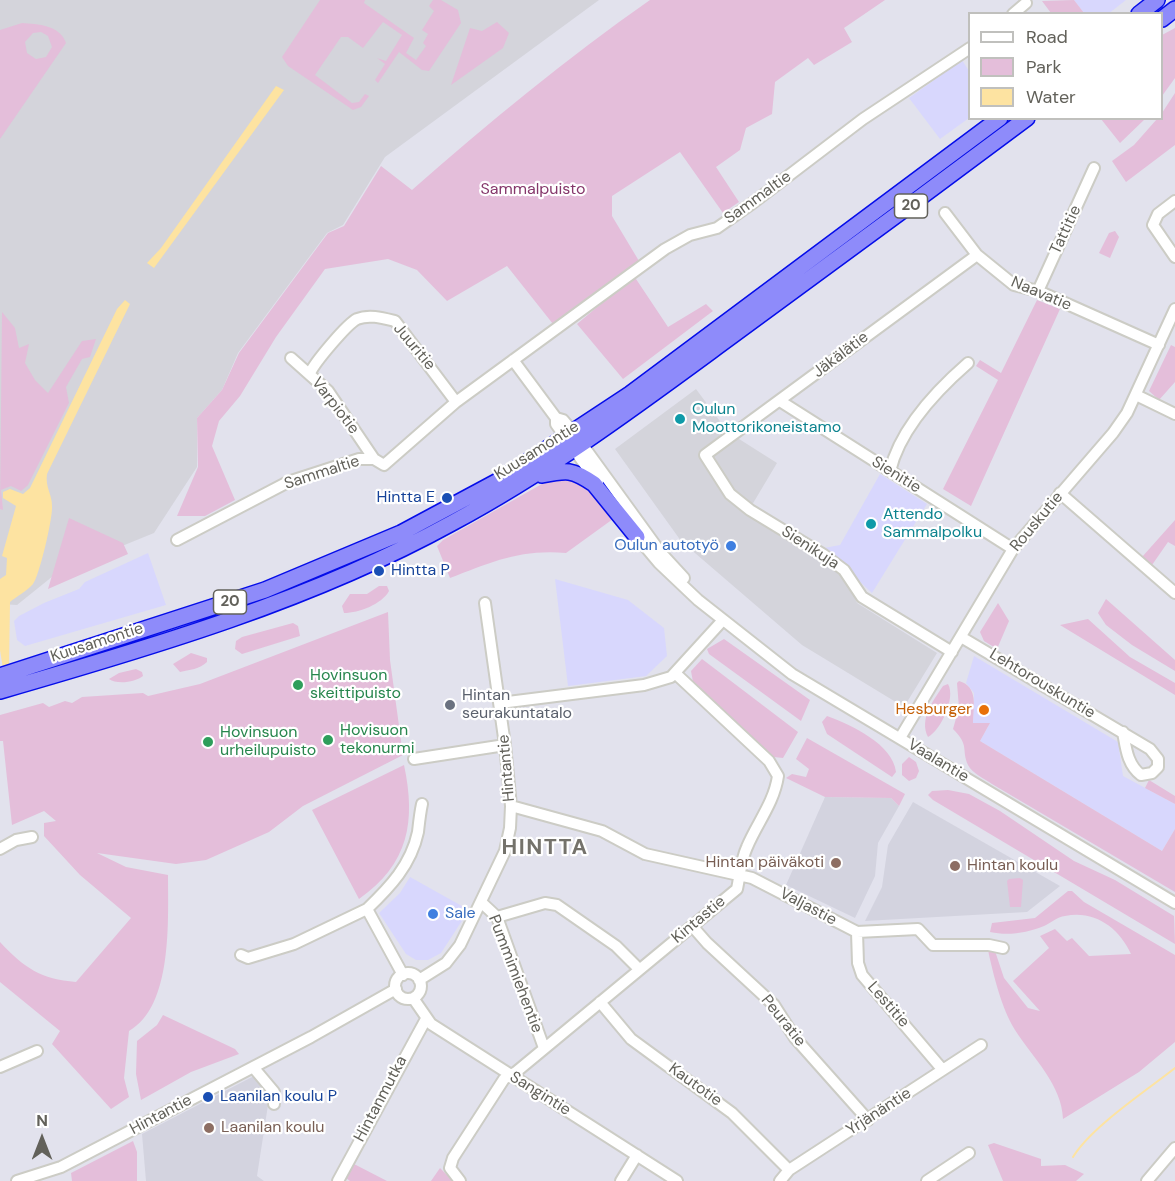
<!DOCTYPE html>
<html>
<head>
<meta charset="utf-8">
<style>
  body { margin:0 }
  #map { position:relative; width:1175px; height:1181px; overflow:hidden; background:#e2e2ed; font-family:"DM Sans",sans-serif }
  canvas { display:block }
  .legend { position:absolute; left:968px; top:12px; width:195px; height:108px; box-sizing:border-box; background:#fff; border:2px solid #c0c0bd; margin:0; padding:8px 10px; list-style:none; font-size:18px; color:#62615a }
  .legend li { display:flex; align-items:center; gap:12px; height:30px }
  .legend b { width:30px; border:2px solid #c0c0bd }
  .north { position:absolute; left:12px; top:1109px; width:60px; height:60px; -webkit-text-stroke:4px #fff; paint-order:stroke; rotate:0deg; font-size:16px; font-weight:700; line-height:24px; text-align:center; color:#62615a }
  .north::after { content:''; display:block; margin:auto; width:21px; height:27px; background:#62615a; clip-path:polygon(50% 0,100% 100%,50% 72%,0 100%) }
</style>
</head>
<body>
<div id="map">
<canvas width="1175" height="1181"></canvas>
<ul class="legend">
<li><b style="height:8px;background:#fff"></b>Road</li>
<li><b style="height:16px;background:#e4beda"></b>Park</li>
<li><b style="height:16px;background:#fde3a1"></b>Water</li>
</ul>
<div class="north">N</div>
</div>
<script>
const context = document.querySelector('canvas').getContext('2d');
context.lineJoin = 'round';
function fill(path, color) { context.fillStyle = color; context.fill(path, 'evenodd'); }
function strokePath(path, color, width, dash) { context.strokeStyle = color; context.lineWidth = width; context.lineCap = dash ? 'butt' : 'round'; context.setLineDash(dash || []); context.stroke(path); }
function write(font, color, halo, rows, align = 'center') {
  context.font = font + ' "DM Sans",sans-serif'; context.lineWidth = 4.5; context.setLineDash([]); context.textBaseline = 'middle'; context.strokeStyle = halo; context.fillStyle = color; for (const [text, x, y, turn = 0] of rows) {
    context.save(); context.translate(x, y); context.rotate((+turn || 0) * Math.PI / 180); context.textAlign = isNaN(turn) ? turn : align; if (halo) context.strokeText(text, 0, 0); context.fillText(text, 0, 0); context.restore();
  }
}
const commercial = new Path2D(`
  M1074,0h52l-18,14 -24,-1z
  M962,60l7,11v47l-29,21 -31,-41z
  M880,474l47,30 -55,89 -48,-45 16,-3z
  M148,553l18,52 -141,41 -8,-6 -3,-19 5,-5 25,-13 35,-14 6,-7z
  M555,579l73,21 36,28 3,28 -21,20 -78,10z
  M974,656l144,86 5,34 52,28v25l-13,22 -182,-110 10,-18h-17l1,-30 -8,-10z
  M410,877l59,33 -28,43 -13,7h-12l-10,-6 -27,-41 21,-20z`);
const industrial = new Path2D(`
  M0,0h599l-214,157 -42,68 -16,8 -89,120 -16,37 -25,28v49l-43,66 -96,39 -41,33 -17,-1z
  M696,389l32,43 49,31 -31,52 87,51 15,17 9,20 80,50 -33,54 -102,-62 -121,-104 -66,-92z`);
const education = new Path2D(`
  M825,797l66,1 8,8 -21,37 -3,33 -20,42 -69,-33z
  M913,802l147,84 -33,26 -162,9 17,-34 6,-42z
  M254,1076l16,16 -13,84 7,5h-118l-4,-47z`);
const green = new Path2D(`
  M320,0h45l-1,3 50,35 -8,15 10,7 10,-14 -3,-3 5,-9 -6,-4 12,-19 -5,-5 4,-6h8l17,10 3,13 -32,48 -7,-1 -23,-18 -21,31 -3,-3 10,-16 -8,-6 9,3 16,-26 -19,-13 -20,26 -15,-11h-7l-26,38 37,28 7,-1 6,-8 4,2 -8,11 -8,3 -65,-44 -6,-9z
  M650,0h235l-41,28 8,14 -38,23 -6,-7 -33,24 -3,32 -26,14 -6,22 -24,17 23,35 -16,11 -43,-61 -68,44v20l27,45 -86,63 -46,-58 -60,35 -30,-31 -29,-11 -63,10 -49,68 -36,59 -21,25 -7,25 23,54 -30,16h-28l21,-49 -1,-49 25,-28 17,-37 89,-120 16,-7 37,-60 31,24c76,-67 155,-132 238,-190z
  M1074,0l10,13h-33l-9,-12z
  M497,22l12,11 -6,15 -52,37 19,-57 12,3z
  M22,23c16,1 38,2 44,20l-66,96v-109zM41,32l7,4 4,11 -6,10 -10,2 -9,-6 -2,-11 8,-9z
  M1175,28v50l-13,18v-61z
  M1175,93v52l-49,37 -14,-21 22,-16 23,-26 5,-1v-5z
  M1101,119h44l-25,24z
  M1115,231l4,6 -9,21 -11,-5 10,-20z
  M634,276l34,51 38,-23 7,7 -90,68 -46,-55z
  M1037,300l23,9 -89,197 -28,-17 55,-109 -22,-14 4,-6 21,13z
  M2,312l13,16 4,20 10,-4 -4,19 10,17 13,13 34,-52 14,-2 -6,18 -8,2 -16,28 3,16 -41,82 -7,6 -10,-5 -10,4 2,20 -3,-1z
  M1171,345l4,2v35l-16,18 -10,-9z
  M556,476l33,9 24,34 -47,34c-46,-4 -74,9 -116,25l-13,-32 6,-6z
  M69,518l54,25 5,11 -80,35z
  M1175,520v26l-7,-4 -16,23 -10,-8z
  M379,586h8l2,5c-7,13 -30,22 -45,22l-2,-7 8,-12h17z
  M1106,599l69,61v11l-43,-26 -26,-20 -8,-12z
  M998,603l11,18 -12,28 -13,-8 -4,-9z
  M388,612l2,48 13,95 -100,51 -34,26 -63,28 -30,4 -79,-11 29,14 42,8c0,45 5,131 -39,156l-5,47 5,19 -18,12 -59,-65 8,-13 -60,-49v-40c24,26 41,37 76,40l55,-64 -51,-43 -36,-39v-13l12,-2 -12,-10 -32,14 -9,-84h-3v-26l43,-12 6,4 16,-6 7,2 10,-6 61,-4 5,3 52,-12z
  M1088,619l42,38 45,26v12l-115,-70z
  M293,623l5,3 2,10 -58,18 -7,-5 1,-8 6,-4z
  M724,639l86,61 -9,21 -92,-67 -2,-5z
  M191,653l16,5v4c-7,7 -18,8 -27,10l-7,-8z
  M702,659l96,73 -15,26 -9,-1 -81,-75 -2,-11z
  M136,669l6,3 1,4c-7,6 -26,9 -34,3l10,-6z
  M959,681c20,6 14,26 14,42h17l-10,18 182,110 13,-22v63l-183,-108c-7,-5 -20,-11 -24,-19 -7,-16 2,-19 -15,-36l6,-21 -2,-25z
  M948,684c8,14 -7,46 -20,53 -9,-18 5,-36 15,-51z
  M827,716c24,9 66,28 69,56l-4,5 -65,-43 -5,-12z
  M807,738l98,56 -6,12 -8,-8 -66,-1 -39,-19 6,-4 14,3 3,-8 -13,-10z
  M909,757l7,5 3,9 -3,7 -7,3 -7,-6v-11z
  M404,765c12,56 5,99 -45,134l-47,-89z
  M1149,780l26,16v8l-30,-16z
  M948,790l21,4 31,17 74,50 41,19 59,36 1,28 -242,-144 -5,-5 4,-4z
  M1020,878l3,2 -2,27h-11l-3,-26 2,-2z
  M1068,891h4l12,11 91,53v87l-36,30 -76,47c-1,-34 -30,-61 -48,-89 -13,-20 -22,-56 -27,-80l7,1 9,27 24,30 12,3 -27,-30 36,-33 -9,-12 15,-7 12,12 5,-3 17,18 42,-2c-12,-26 -36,-44 -66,-38 -8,1 -14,7 -21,10 -17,7 -36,10 -54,6l2,-9 43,-5z
  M163,1015l72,34 4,5 -48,18 -50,28 -5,-26 1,-33 20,-16z
  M133,1141l4,11v29h-65l-1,-8z
  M994,1143l47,16v7l24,-1 19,9 -8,7h-73l-15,-36z
  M354,1164l33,17h-37l-4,-3z
  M440,1168l13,13h-22z`);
const water = new Path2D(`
  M276,86l8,4 -130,178 -7,-5 14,-15z
  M125,300l5,4 -83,170c-2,13 5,20 5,32 1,12 -13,71 -19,78 -6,7 -16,12 -23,18l-1,65 -6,2 -3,-19v-71l6,-4 1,-17 -5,-2 14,-50 -13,-8v-6l7,-3 13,5 7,-6 87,-179z`);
const stream = new Path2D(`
  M1073,1157c18,-30 73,-66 102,-89`);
const minor = new Path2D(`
  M1013,14l13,-11
  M1175,201l-17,13 -5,11 22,32
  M945,213l32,42 37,30 24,6 121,54
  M1038,291l56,-123
  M291,358l37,33 46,68
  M513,360l43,58v6l42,59
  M310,373c5,-11 37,-49 47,-54 12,-5 26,-1 38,2l61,81
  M1136,395l39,19
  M780,401l233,148
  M556,418l7,2 11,13 87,120 23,25
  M890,471c10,-42 47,-81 78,-108
  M1060,493l115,100
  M633,532l26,31 39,37 94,74 383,229
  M177,540l111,-58 71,-23h15l10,6 72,-63 209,-153 25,-14 27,-7 37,-26 109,-83 107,-71
  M961,637l189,112 8,10v8l-6,6 -11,2c-14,-11 -15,-27 -18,-43
  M952,652l-90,-55 -18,-27 -20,-15 -74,-45 -20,-16 -25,-39 272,-200
  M500,703l144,-18 27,-8 52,-57
  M900,738l113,-189 100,-116 14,-20 48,-104
  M414,759l91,-14
  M511,806l91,25 43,23 107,24 105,54 61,-3 15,16h56l14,3
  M0,849l16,-9 16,-3
  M482,903l15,14 47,131
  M367,909c23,-22 44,-44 51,-77 1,-9 2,-19 4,-28
  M497,917l48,-14 12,2 59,41 23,23
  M693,927l14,16 67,62 21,33 73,82
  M857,932l1,31 4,12 80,94
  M241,955l7,3 46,-14 73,-35 36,66
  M395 986a13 13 0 1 1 26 0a13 13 0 1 1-26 0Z
  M419,980l27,-17 14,-18 45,-94 5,-23 1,-22 -6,-61 -20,-142
  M413,998l18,26 246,157
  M600,1002l31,37 101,74 57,57
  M0,1067l37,-16
  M253,1067l21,25v12
  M17,1181l44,-14 250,-130 85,-48
  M338,1181l88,-162
  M460,1181l-10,-13 3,-10 51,-79 12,-7 221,-183c3,-14 4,-29 10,-42 10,-24 27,-44 31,-71l-9,-15 -94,-88
  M621,1181l16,-26
  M780,1181l9,-11 192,-125
  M927,1181l42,-28
  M1147,1181l28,-33`);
const highway = new Path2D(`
  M1139,14l18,-14
  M1162,19l13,-10
  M542,475c25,-5 30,-6 52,9l43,53
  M0,676l265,-86 136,-57 97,-52 132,-87 370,-276
  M0,691c153,-44 312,-91 452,-168 99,-53 187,-119 277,-185 100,-73 199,-146 298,-220`);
const markers = [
  [680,419,6,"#0f9aa8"],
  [447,498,6,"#1a4fb4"],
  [871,524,6,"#0f9aa8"],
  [731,546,6,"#3f7fe0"],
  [379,571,6,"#1a4fb4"],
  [298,685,6,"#2e9e5b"],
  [450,705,6,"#6b7280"],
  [984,710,6,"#e8710a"],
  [328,740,6,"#2e9e5b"],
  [208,742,6,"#2e9e5b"],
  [836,863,6,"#8d6e63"],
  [955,866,6,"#8d6e63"],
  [433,914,6,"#3f7fe0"],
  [208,1097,6,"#1a4fb4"],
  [209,1128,6,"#8d6e63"]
];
const shields = [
  [911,206,33],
  [230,602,33]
];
const shieldNames = [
  ["20",911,206],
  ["20",230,602]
];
const parkNames = [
  ["Sammalpuisto",533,190]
];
const streetNames = [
  ["Sammaltie",758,198,-36],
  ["Tattitie",1066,230,-65],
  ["Naavatie",1041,294,23],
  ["Juuritie",414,347,50],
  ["Jäkälätie",841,355,-37],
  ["Varpiotie",335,406,52],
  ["Kuusamontie",537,451,-32],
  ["Sammaltie",322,473,-18],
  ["Sienitie",896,475,32],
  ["Rouskutie",1037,522,-50],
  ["Sienikuja",810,548,33],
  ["Kuusamontie",97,643,-18],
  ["Lehtorouskuntie",1042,684,31],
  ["Vaalantie",938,761,31],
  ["Hintantie",507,768,-95],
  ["Valjastie",808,907,28],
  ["Kintastie",699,920,-40],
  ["Pummimiehentie",515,974,69],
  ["Lestitie",888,1005,49],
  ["Peuratie",783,1021,51],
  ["Kautotie",695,1085,36],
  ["Sangintie",540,1094,32],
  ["Hintanmutka",381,1099,-62],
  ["Yrjänäntie",879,1112,-33],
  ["Hintantie",161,1115,-28]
];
const cultureNames = [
  ["Oulun",692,410],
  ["Moottorikoneistamo",692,428],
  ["Attendo",883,515],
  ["Sammalpolku",883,533]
];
const transitNames = [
  ["Hintta E",435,498,"right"],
  ["Hintta P",391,571],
  ["Laanilan koulu P",220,1097]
];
const shopNames = [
  ["Oulun autotyö",719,546],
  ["Sale",445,914,"left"]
];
const leisureNames = [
  ["Hovinsuon",310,676],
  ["skeittipuisto",310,694],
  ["Hovisuon",340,731],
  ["tekonurmi",340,749],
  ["Hovinsuon",220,733],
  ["urheilupuisto",220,751]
];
const worshipNames = [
  ["Hintan",462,696],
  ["seurakuntatalo",462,714]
];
const foodNames = [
  ["Hesburger",972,710]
];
const educationNames = [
  ["Hintan päiväkoti",824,863,"right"],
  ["Hintan koulu",967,866],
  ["Laanilan koulu",221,1128]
];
const districtNames = [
  ["HINTTA",545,848]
];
fill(commercial, '#d8d7fd');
fill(industrial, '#d4d4db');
fill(education, '#d3d3df');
fill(green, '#e4beda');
fill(water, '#fde3a1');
strokePath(stream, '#fde3a1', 2);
strokePath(minor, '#ccccc5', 14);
strokePath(highway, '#050de9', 18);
strokePath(minor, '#fff', 10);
strokePath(highway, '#8e8bfa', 15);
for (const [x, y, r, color] of markers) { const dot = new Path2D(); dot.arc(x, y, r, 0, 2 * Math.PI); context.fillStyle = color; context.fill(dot); strokePath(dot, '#fff', 2); }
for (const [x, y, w] of shields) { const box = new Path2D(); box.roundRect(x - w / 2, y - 12, w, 24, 4.5); context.fillStyle = '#fff'; context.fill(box); strokePath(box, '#62615a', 1.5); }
write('bold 15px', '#62615a', null, shieldNames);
write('16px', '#85376b', '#fff', parkNames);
write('16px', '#62615a', '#fff', streetNames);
write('16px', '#0d838f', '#fff', cultureNames, 'left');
write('16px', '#164399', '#fff', transitNames, 'left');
write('16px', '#366cbe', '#fff', shopNames, 'right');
write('16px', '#27864d', '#fff', leisureNames, 'left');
write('16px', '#5b616d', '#fff', worshipNames, 'left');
write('16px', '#c56008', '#fff', foodNames, 'right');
write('16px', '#785e54', '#fff', educationNames, 'left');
context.letterSpacing = '1.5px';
write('bold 22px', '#74726b', '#fff', districtNames);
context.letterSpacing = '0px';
</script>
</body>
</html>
